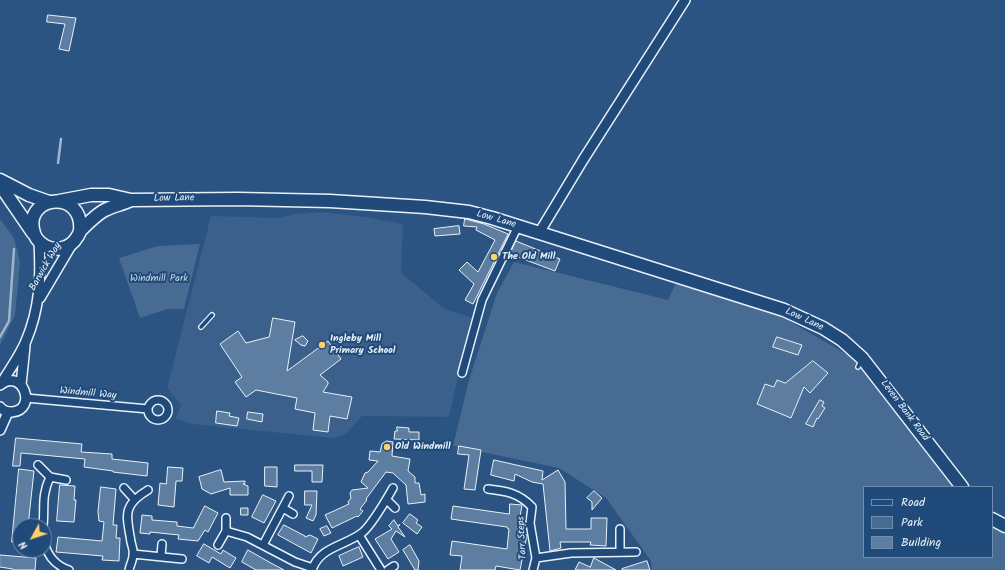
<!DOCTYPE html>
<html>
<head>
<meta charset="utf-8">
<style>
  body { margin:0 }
  #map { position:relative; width:1005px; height:570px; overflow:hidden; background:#2b5482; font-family:Kalam,sans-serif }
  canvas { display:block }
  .legend { position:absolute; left:863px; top:486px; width:130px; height:72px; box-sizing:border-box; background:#1f4a7a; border:1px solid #6f8dac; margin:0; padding:5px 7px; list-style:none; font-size:12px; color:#e8f1f8 }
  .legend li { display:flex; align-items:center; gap:8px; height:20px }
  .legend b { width:20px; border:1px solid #6f8dac }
  .north { position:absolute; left:12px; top:518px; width:40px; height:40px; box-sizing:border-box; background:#1f4a7a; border:1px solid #6f8dac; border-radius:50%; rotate:230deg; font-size:11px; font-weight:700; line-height:16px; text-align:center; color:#e8f1f8 }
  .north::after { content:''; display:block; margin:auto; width:14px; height:18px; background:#ffd166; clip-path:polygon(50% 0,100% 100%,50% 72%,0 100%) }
</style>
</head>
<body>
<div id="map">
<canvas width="1005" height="570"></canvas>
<ul class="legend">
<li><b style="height:5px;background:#1f4a7a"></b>Road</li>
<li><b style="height:11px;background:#476b93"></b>Park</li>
<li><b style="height:11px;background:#5d7da1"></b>Building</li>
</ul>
<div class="north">N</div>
</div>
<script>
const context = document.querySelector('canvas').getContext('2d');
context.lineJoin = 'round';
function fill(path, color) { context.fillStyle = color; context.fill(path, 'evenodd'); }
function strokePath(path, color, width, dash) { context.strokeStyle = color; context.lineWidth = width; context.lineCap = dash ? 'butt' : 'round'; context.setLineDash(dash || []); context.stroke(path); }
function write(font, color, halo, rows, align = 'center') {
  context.font = font + ' Kalam,sans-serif'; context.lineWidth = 4; context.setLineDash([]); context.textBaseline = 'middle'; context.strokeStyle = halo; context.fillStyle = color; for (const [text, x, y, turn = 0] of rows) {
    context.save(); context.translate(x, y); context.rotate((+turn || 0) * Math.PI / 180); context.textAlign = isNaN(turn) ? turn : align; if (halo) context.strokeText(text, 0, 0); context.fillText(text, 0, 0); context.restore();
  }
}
const built = new Path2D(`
  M323,212l48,6 32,6 -2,49 44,36 28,9 -14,54 -10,45 -87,-1 -16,18 -14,4 -140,-14 -16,-5 5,-14 -14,-17 44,-172 68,2 16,-4z`);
const green = new Path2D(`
  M0,219l14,19 6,24 -5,53 -15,30z
  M200,244l-16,65h-16l-28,9 -21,-60 39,-12z
  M514,262l154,38 8,-17 108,35 71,41 100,128h-91v70h128v-30l13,5v38h-353l-1,-9 -45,-63 -47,-30 -106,-22 16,-66 28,-87z`);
const stream = new Path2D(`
  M58,163l3,-24
  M0,337l9,-16 5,-72`);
const building = new Path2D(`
  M48,15l28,3 -7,33 -10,-2 6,-25 -18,-2z
  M465,219l19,5 24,10 -35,70 -8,-4 9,-16 -15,-14 8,-8 11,10 17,-32 -19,-10 1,-3 -13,-1z
  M459,226l1,8 -25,2 -1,-7z
  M516,241l44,18 -5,12 -45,-17z
  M273,318l22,4 -8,49 41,-30 13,18 -21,16 8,7v2l-5,8 29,5 -5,22 -17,-3 -2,16 -15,-2 2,-17 -20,-4 2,-11 -41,-8 -10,7 -11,-15 7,-5 -22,-33 18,-13 8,12 23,-6z
  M303,336l5,5 -3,5 -4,-1 -6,-5z
  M777,337l25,8 -4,10 -25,-8z
  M813,361l15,12 -18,20 -6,-6 -13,31 -34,-14 8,-20 9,3 3,-7 8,3z
  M820,400l4,2 -2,4 3,2 -7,11 -1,-1 -4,9 -7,-3z
  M217,411l13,2 -1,3 10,2 -2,8 -21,-3z
  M248,412l15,2 -1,8 -15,-3z
  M397,427l12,1v4h10v8l-25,-1 1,-8h2z
  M16,438l66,6 -1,8 31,2v5l36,4 -1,13 -34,-4v-1l-29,-4 1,-8 -64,-6 -1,13h-7z
  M387,441l6,1 -1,14 18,3 -2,12 7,6v6h4l2,12 4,-1v8l-17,2 -2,-19 -13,-12 -7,-1 -20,27 1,1 -7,9 3,2 -5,6 -1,-1 -25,12 -7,-13 24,-11 -1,-2 3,-4 -1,-5 2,-3 16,-2 -7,-6 4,-9 3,-1 10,-11 -9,-1 1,-9 10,1 2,-8z
  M459,446l22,4 -6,40 -11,-1 5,-34 -11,-1z
  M494,460l49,11 -1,9 16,-10 7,12 1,47h25v-11h16l-1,28 -16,-1 1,-3h-31l1,6 -11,3 -7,-67 -11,-2 -17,-8 -1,7 -23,-6z
  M295,465h28l-1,17h-10v-11h-17z
  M168,467l15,1 -1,13h-6l-2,26 -16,-2 2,-22 6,1z
  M265,467h12v20l-12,-1z
  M19,469l15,2 -6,55h-8v17l-8,-1z
  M221,470l3,12 21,-1v2l-2,1 5,2v9h-18v-7l-19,6 -9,-5 -3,-12z
  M60,485l15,1 -1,14h2l-2,22 -17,-1z
  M101,487l15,2 -3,36h4l-1,13h4l-1,23 -17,-1 1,-4 -47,-4 2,-15 44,4 2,-19 -5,-1 -1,-9z
  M305,491h12l-1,24 -3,6 -7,-3 6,-13h-7z
  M594,491l8,7 -10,12v-8l-5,-4z
  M263,495l13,6 -12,22 -12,-6z
  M510,504l12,1 -5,29 10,1 -7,35 -24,-4 -1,4h-35l2,-14 -12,-1 2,-14 55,8 2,-20 -2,-1v-1l-56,-8 2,-13 56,8z
  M205,506l13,7 -10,19 -3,-2 -7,11 -20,-2 1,-4 -29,-3v2l-10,-1 2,-18 10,1v4l25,2v4l16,2z
  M241,508h7v7h-7z
  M410,514l8,6 -2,3 6,4 -5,7 -14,-11z
  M394,520l4,6 2,-2 -2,3 7,10 -9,-6 -5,8 8,13 -11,7 -13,-20 17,-10 -3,-3z
  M284,525l21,11v1l5,-2 8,4 -7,14 -33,-18z
  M327,526l4,7 -7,3 -4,-7z
  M204,544l17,10 2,-4 13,8 -6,10 -18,-11 -3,6 -12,-7z
  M410,545l9,16 -1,9h-3l-12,-20z
  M359,547l4,10 -20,9 -4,-10z
  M248,550l21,12 15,8h-28l-14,-8z
  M0,555l36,3 -1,12h-22v-1l-13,-2z
  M594,558l22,12h-41l4,-8 11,5z
  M647,561l3,9h-28v-1z`);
const service = new Path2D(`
  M201,327l11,-12
  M858,367l3,-6`);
const minor = new Path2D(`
  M462,373l20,-73 36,-74
  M26,398l122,11
  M148 410a10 10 0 1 1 20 0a10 10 0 1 1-20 0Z
  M38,465l12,12
  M124,488l10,11
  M488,489c18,2 31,4 44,18l-2,16 6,35 -3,12
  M387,500l8,8
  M283,508l10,6
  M226,518v13l21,6 48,25 18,6
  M43,526c2,-20 -2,-29 7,-49l16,3
  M620,529v23
  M359,535l22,35
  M44,543c4,13 12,23 25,27
  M218,545l8,-14
  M263,545l26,-49
  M133,554l49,5
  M161,556l1,-12
  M536,558l35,-5 65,-1
  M129,570c1,-5 4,-10 4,-15 1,-4 -1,-9 -2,-13 -4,-26 -10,-36 17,-52
  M312,570c8,-24 34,-24 51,-38 10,-9 23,-32 30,-44
  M388,570l6,-4`);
const tertiary = new Path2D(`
  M539,233l44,-73 102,-160
  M40,298l32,-54
  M1,384c8,-14 19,-28 25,-43 14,-33 15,-63 13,-99
  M0,385c23,-18 38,25 12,27 -5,0 -9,-1 -12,-5
  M21,385l4,-39
  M0,430l8,-18`);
const primary = new Path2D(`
  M0,180l29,15 20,7
  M0,185l33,48
  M59,201l32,-6h18l22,5 107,-1 92,2 95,6 44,5 23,6 292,92 39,18 19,12 20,18 100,129
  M80,231c4,-42 -54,-36 -47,-2 1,7 5,13 12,17 11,6 26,2 32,-9 2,-2 2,-5 4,-7 7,-7 16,-16 24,-20 8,-4 18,-6 26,-10
  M992,519l13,7`);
const markers = [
  [494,257,4,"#ffd166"],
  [322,345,4,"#ffd166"],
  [387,447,4,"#ffd166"]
];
const streetNames = [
  ["Low Lane",174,199,-1],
  ["Low Lane",496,220,16],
  ["Barwick Way",46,267,-60],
  ["Low Lane",804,320,25],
  ["Windmill Way",88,394,5],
  ["Leven Bank Road",904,411,53],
  ["Tarr Steps",523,538,-93]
];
const poiNames = [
  ["The Old Mill",502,257],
  ["Ingleby Mill",330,339],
  ["Primary School",330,351],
  ["Old Windmill",395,447]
];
const parkNames = [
  ["Windmill Park",159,279]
];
fill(built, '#3a608b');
fill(green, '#476b93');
strokePath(stream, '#a0b6cb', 2.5);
fill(building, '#5d7da1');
strokePath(building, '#e8f1f8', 1);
strokePath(service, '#e8f1f8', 6);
strokePath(minor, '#e8f1f8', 10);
strokePath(tertiary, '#e8f1f8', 12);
strokePath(primary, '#e8f1f8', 15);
strokePath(service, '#1f4a7a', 3.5);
strokePath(minor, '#1f4a7a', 7);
strokePath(tertiary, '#1f4a7a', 9);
strokePath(primary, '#1f4a7a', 12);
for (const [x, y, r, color] of markers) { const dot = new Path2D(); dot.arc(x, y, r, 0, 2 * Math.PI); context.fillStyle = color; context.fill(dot); strokePath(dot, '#1f4a7a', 1.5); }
write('10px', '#e8f1f8', '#1f4a7a', streetNames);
write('bold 10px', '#e8f1f8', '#1f4a7a', poiNames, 'left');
write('10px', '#d0dde9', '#1f4a7a', parkNames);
</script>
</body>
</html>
